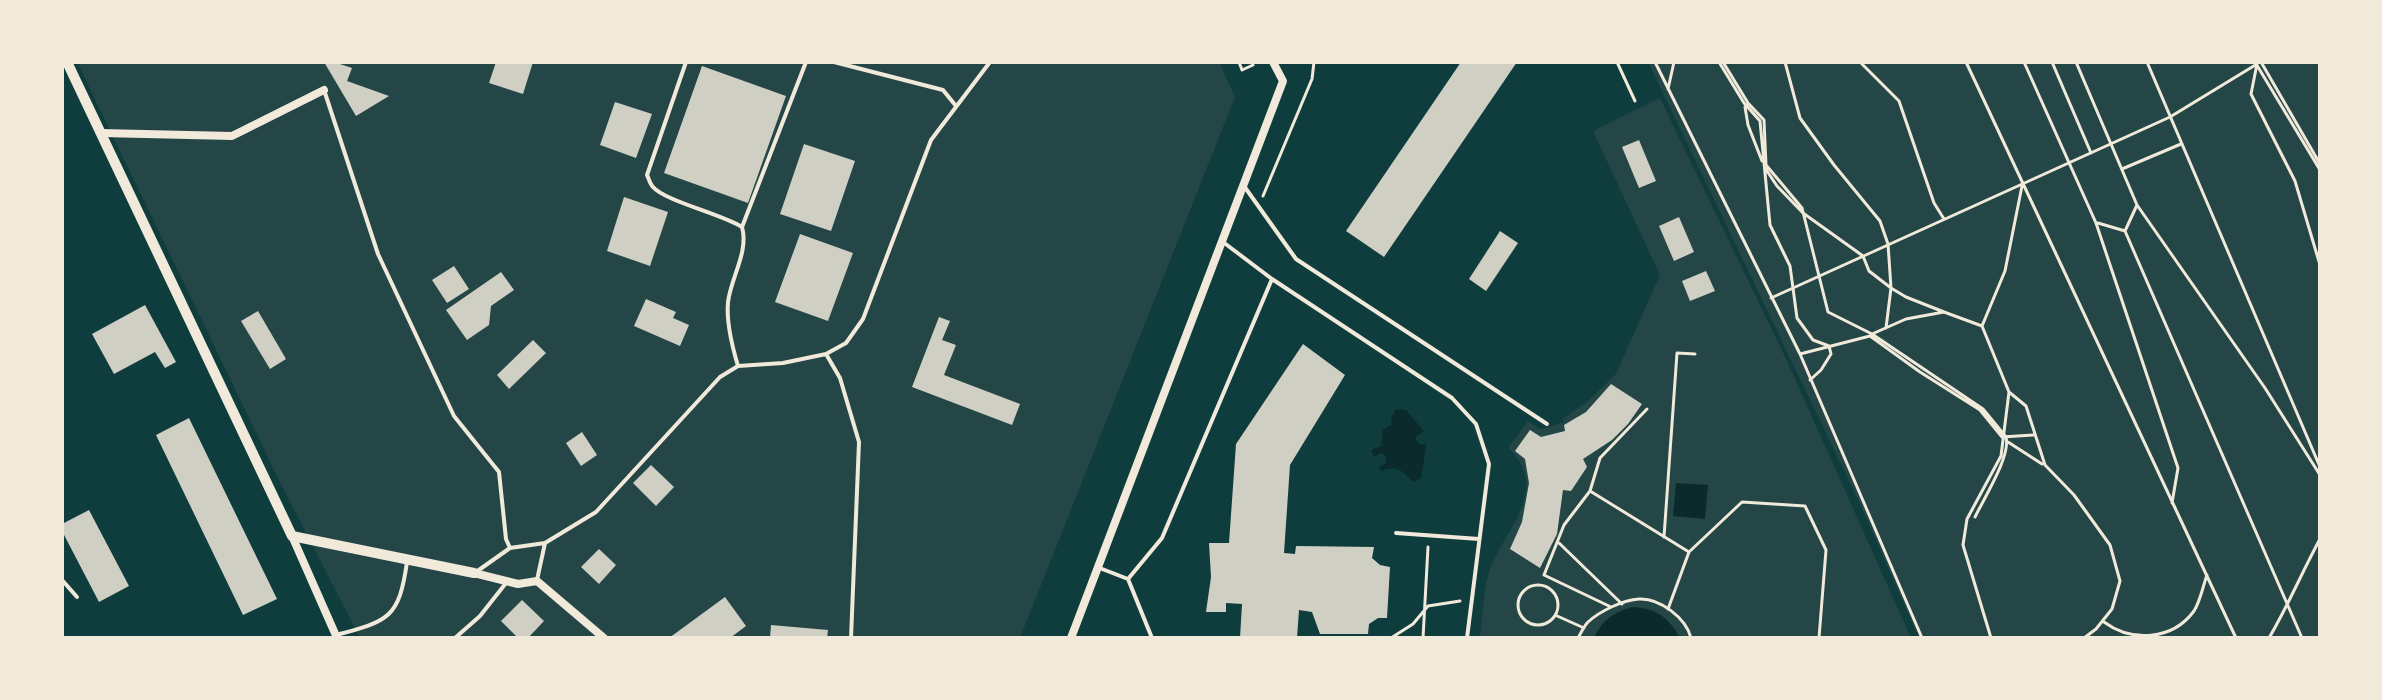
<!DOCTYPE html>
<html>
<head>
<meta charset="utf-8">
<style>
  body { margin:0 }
  #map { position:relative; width:2382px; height:700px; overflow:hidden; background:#0f3d3e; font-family:"Roboto Condensed",sans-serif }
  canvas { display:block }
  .frame { position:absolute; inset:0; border:64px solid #f1e9da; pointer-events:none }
</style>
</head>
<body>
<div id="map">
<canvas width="2382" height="700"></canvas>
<div class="frame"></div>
</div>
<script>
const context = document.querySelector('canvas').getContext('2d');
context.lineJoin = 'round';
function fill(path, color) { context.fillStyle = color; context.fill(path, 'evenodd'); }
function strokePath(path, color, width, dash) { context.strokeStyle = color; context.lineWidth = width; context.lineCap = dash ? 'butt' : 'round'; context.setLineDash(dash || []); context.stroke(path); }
const green = new Path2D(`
  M77,62h1142l16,35 -215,541h-660l-83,-162z
  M1648,62h672v576h-401l-58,-132z
  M1660,98l127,263 124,277h-431c2,-20 3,-42 8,-62 11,-42 67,-84 20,-128l20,-27 12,8 24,-7 -1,-3 25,-18 28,-27 44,-99 -67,-144z`);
const water = new Path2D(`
  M1396,409l10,1 18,21 -9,7 5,7 6,-2v4l-5,31 -8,4c-12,-12 -15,-17 -32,-11l-2,-4 7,-4v-7l-5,-3 -7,4 -3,-7 10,-4 2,-16 9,-6 -1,-6z
  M1676,483l32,2 -3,34 -32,-3z
  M1632,607c23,1 37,10 48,31h-86c8,-18 19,-25 38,-31z`);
const building = new Path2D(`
  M324,62h10l18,6 -5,13 42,15 -33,20z
  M496,62h37l-10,32 -34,-11z
  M1461,62h56l-133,195 -38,-26z
  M702,66l84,30 -38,107 -84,-30z
  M615,102l37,12 -16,44 -36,-13z
  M1639,140l17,41 -17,7 -17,-41z
  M804,144l51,17 -24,70 -51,-17z
  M624,197l44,15 -18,54 -43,-15z
  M1679,217l15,35 -20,9 -15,-35z
  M1500,231l18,12 -32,48 -17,-12z
  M800,234l53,19 -25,68 -53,-19z
  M454,266l15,23 -22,14 -15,-23z
  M1706,271l9,20 -25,10 -8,-20z
  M501,272l13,18 -23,16 -2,19 -22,15 -21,-30z
  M646,299l30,13 -3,6 16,7 -9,21 -46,-20z
  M145,305l31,57 -11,6 -10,-16 -41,22 -22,-40z
  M258,311l28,48 -16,10 -29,-48z
  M939,317l11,4 -8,19 14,5 -12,30 76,29 -8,21 -100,-38z
  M533,340l13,13 -37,36 -12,-14z
  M1303,344l42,31 -55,90 -6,88 11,1 1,-8 78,1 -2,11 8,7 10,2 -3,51h-9l-9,6 -1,10h-48l-8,-22 -13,-2 -2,28h-57l2,-34 -16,-1v9h-20l5,-35 -2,-34h20l7,-99z
  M1611,384l31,20 -14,20 -16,16 -29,19 4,8 -16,24 -8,-1 -6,44 -17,34 -30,-19 12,-27 7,-39 -4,-24 -10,-8 15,-21 11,7 24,-6 -1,-6 22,-13z
  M189,418l88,181 -34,16 -87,-180z
  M582,432l15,23 -16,11 -15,-23z
  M651,465l23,22 -18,19 -23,-23z
  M89,510l40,76 -30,16 -37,-71v-7z
  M599,549l17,16 -17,19 -18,-17z
  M725,597l21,29 -16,12h-61z
  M522,600l22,21 -16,17h-10l-17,-17z
  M771,625l57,5 -1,8h-57z`);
const path = new Path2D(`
  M1239,62l3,8 11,-5
  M1617,62l18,39
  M1655,62l145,292 122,284
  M1719,62l25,41 16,18 10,104 20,41 7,52 16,22 16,6 2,8 -10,16 -11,10
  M1723,62l25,41 16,17 2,45 36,43 26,104 44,22 111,75 23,28c5,19 -22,61 -31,80
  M1785,62l15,56 34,47 46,56 8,23 3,44 15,9 38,15
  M1860,62l39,39 35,102 10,16
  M1966,62l270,576
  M2024,62l72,161 82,245 -6,35
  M2052,62l39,91
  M2076,62l61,143
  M2147,62l173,405
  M2255,62l65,108
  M2261,62l59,102
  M1668,89l6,-27
  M1745,107l3,18 14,36
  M1765,168l12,18 26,27 60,43 6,15 22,17 -5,40
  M2122,169l59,-25
  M2022,186l-17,85 -23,55 27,66 17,14 19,59 29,30 36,50 10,36 -8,28 -16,20 -12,9
  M1263,196l49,-117 2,-17
  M2098,223l27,8 12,-26 128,183 55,87
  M2125,231l177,407
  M1771,298l399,-181 87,-53 -6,30 44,87 25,84
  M1872,334l34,-15 38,-7 38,14
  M1800,354l70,-18 50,36 60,38 22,27 31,-2
  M2008,442l34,22
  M1590,491l99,61 -21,57
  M1664,537l13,-184 18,1
  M1559,543l63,61
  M1689,552l53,-50 63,4 21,44 -7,88
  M1518 605a20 20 0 1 1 40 0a20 20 0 1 1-40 0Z
  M1611,607l-67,-32 20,-50 26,-34 10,-33 47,-49
  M1555,615l29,13
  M2104,622c27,20 68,19 90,-11 6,-9 9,-25 13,-36
  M1391,638l22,-14 15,-18 32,-5
  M1423,638l5,-91
  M1578,638c3,-5 6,-12 10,-16 12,-11 35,-22 51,-23 21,-1 47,19 52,39
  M1991,638l-28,-93 4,-26 34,-63 8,-64
  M2269,638c19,-32 33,-66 51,-99`);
const service = new Path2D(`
  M686,62l-39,113c2,4 3,9 6,12 12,14 68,27 89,40 7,25 -11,50 -14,75 -2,21 4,44 10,64
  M834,62l109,28 13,16
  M324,90l54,164 76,162 45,56 7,67 4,9
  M1244,186l52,73 251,165
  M742,227l64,-165
  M1223,242l49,37 180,119 24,26 13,40 -22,174
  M826,354l14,24 19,64 -8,196
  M1396,533l83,6
  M1097,567l31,12
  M476,572l34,-24 35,-5 51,-31 124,-135 18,-11 45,-3 43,-9 20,-11 17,-24 68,-179 59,-78
  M62,580l15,17
  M537,580l8,-37
  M336,635c53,-14 63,-17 71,-73
  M455,638l25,-22 26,-33
  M1152,638l-24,-59 34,-41 110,-259`);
const minor = new Path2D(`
  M101,133l131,3 92,-46
  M292,536l45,102
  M474,573l44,11 19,-3 67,57
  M1071,638l212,-557 -10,-19`);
const tertiary = new Path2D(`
  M67,62l225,474 182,37`);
fill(green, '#244646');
fill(water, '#0a2a2b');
fill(building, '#cfcfc3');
strokePath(path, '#f1e9da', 3);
strokePath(service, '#f1e9da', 4);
strokePath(minor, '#f1e9da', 8);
strokePath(tertiary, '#f1e9da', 10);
</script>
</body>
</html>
